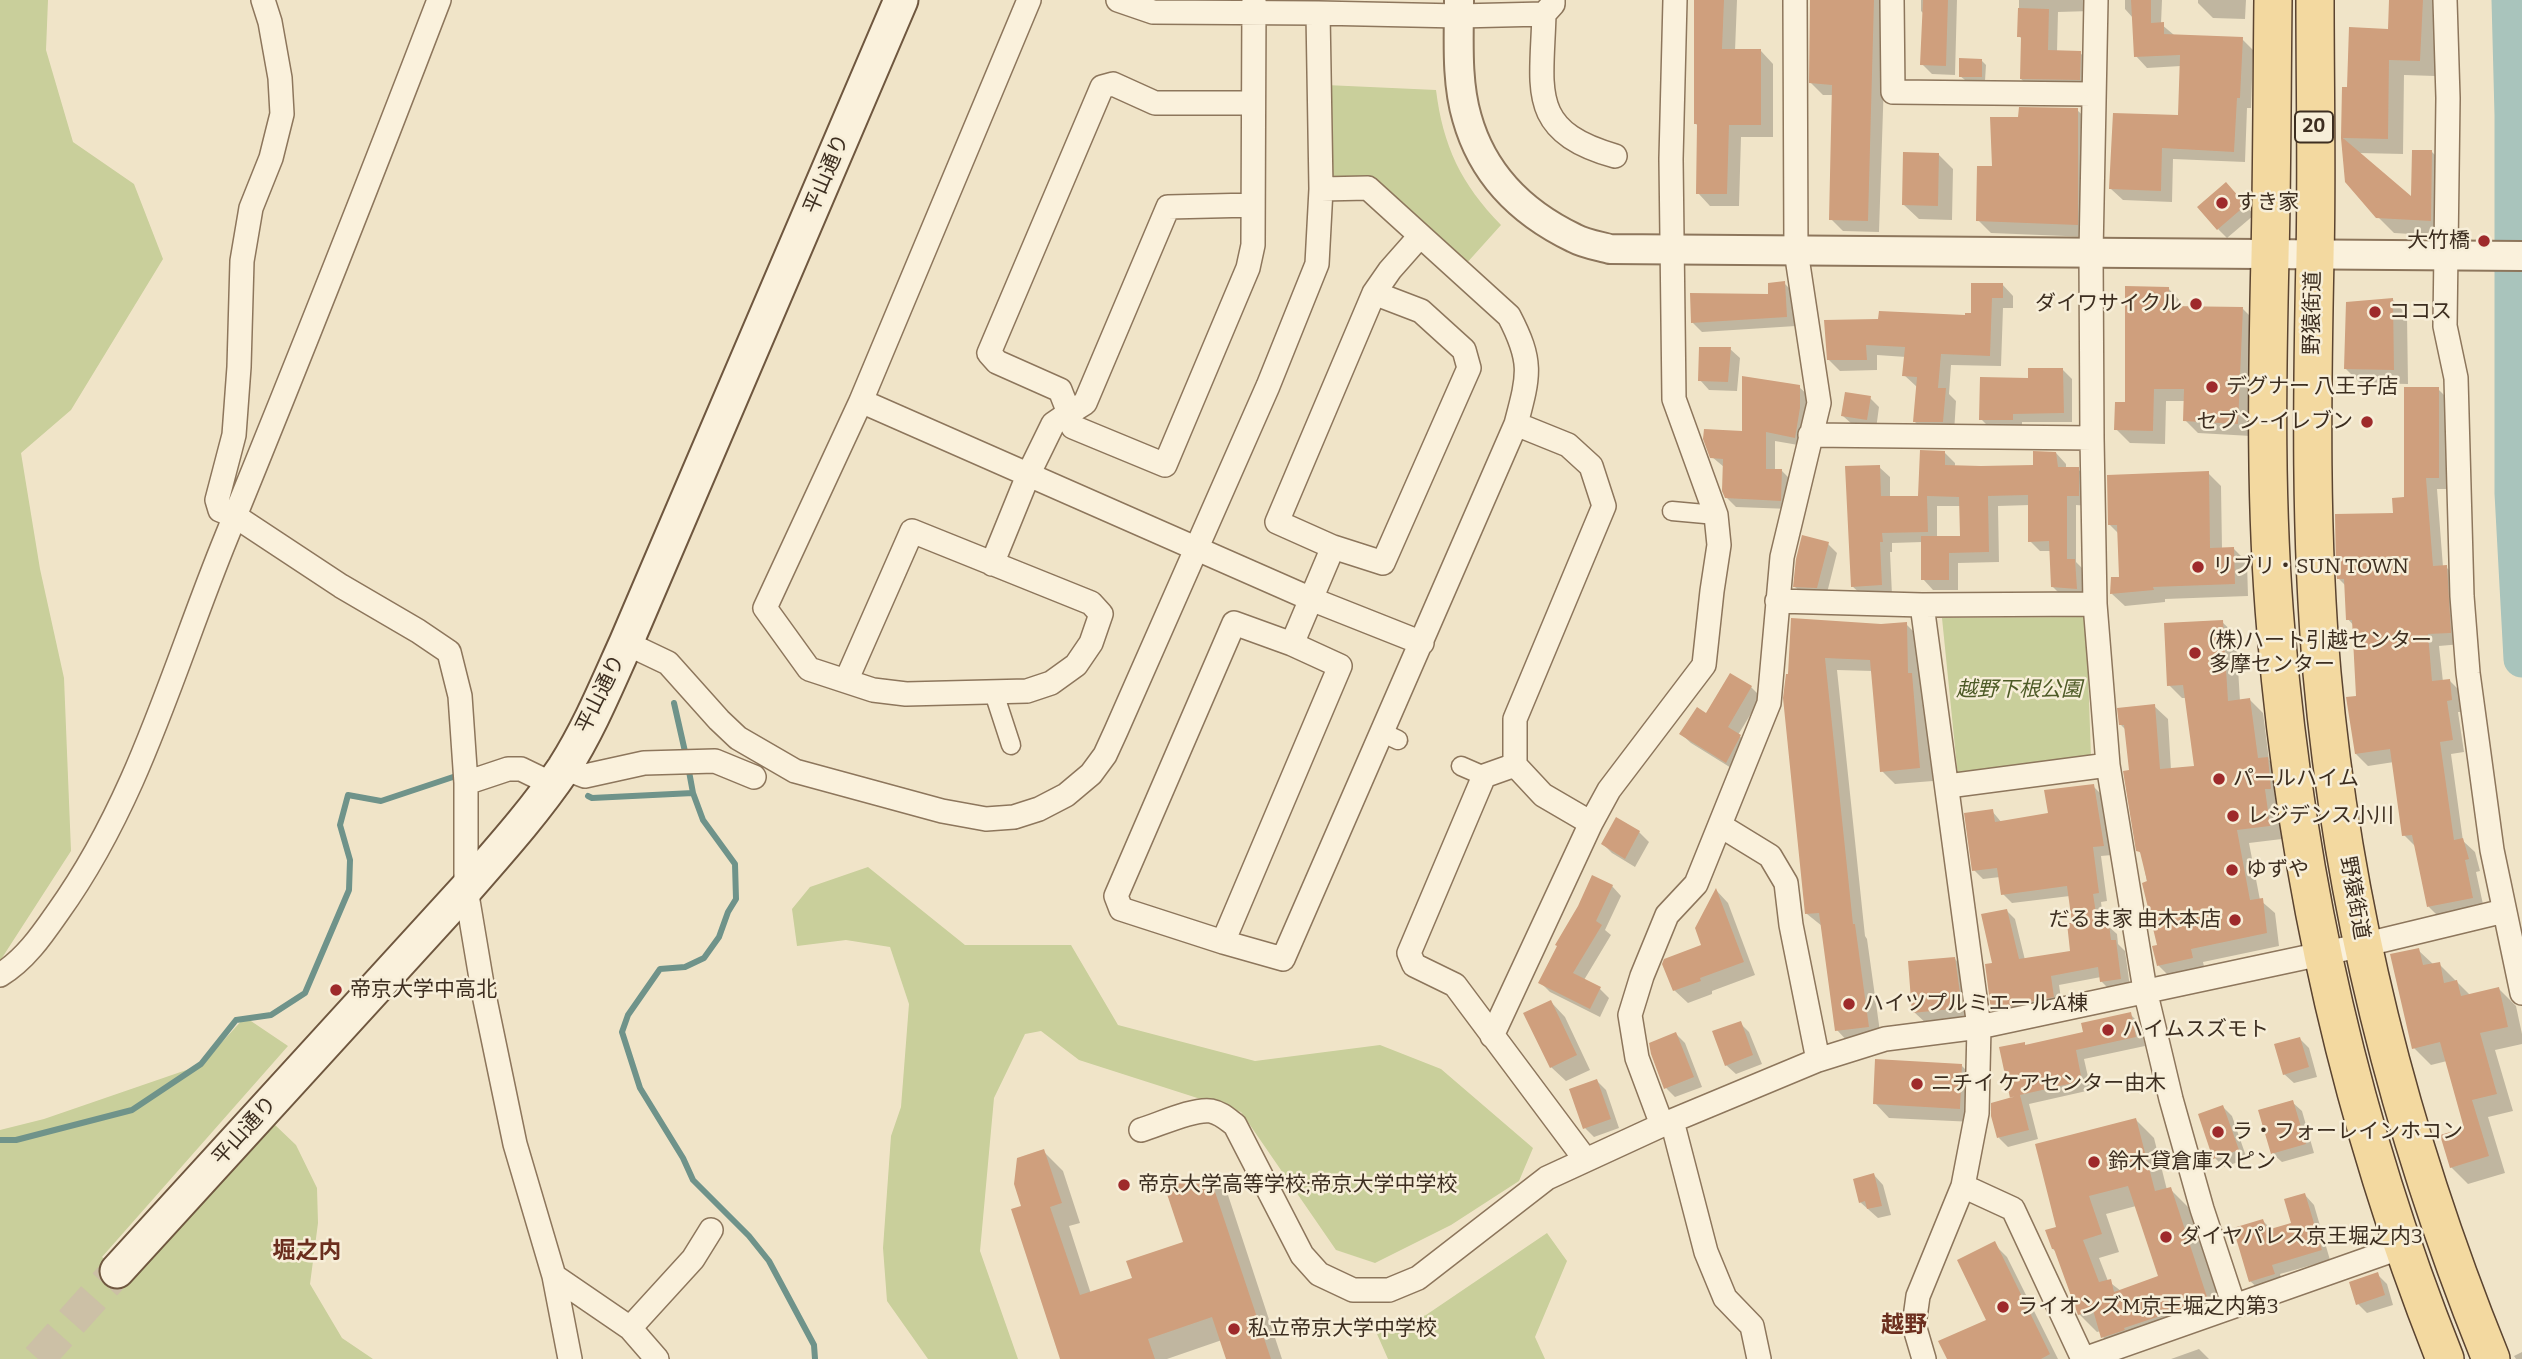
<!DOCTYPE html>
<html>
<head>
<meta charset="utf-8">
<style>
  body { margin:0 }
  canvas { display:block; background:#f0e4c8 }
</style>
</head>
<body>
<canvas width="2522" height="1359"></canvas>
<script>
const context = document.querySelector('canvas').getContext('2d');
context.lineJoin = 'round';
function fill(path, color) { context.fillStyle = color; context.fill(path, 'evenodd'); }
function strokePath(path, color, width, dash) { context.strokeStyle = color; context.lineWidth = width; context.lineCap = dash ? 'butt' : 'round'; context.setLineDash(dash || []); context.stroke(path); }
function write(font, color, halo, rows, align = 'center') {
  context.font = font + ' Bitter,"Noto Sans JP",serif'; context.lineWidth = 5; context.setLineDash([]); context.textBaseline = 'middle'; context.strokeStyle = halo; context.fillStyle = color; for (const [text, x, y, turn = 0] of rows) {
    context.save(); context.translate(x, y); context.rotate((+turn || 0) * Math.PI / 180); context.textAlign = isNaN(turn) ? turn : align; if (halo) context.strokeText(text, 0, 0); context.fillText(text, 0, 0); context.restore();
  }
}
const green = new Path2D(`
  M0,0h48l-2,50 27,92 61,42 29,75 -92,151 -50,43 19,116 24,109 7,173 -71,110z
  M1326,85l110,5c7,56 25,94 65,135l-36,40 -129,-87 -10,-11z
  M2086,617l5,140 -133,20 -16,-159z
  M868,867l97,78h106l47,80 137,36 125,-16 61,24 92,79 -14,33 -68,44 -76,38 -39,-13 -95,-138 -162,-52 -38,-29 -16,3 -31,64 -14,153 38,108h-90l-41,-58 -4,-53 8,-112 10,-29 8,-103 -19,-57 -44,-7 -49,6 -5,-37 18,-22z
  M245,1017l43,29 -186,211 26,21 146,-154 22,21 21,43 1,35 -8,61 32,54 31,21h-373v-229l44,-11 157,-54z
  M1547,1233l20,28 -32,76 10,22h-157l-11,-25 49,-19z`);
const shadow = new Path2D(`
  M1695,0h42l-2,51h26l12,13v73h-32l-2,69h-29l-12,-13 1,-66 -3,-3z
  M1812,0h77l-3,19 -7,213 -36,-1 -12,-12 2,-124h-10l-12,-12z
  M1921,0h36l-2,75 -23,-1 -10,-10 2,-50 -3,-3z
  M2019,0h75l-3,11 -33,1 -1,40 23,1 10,9 -1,27 -58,-1 -10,-9 2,-39 -4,-4z
  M2125,0h37l-1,24 13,11 68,4 11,11 -2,58h-4l-2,54 -72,-3 -1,43 -49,-2 -12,-11 69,-72 1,-51 -34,2 -11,-12 -3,-38 -8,-9z
  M2198,0h48l-1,19 -32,-1 -15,-15z
  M2391,0h47l-3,76 -31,-1 -1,79 -45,-1 54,47 20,-48 15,15 -1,69 -52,-3 -16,-16 -35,-79 1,-50 4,1 41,-58z
  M1982,61l4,4 -1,16 -20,-1 -5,-4z
  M2077,110l13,12v115l-99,-4 -13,-13 16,-52 26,-49z
  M1939,155l14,14 -1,51 -33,-1 -15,-14z
  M2236,194l18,21 -27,23 -9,-9z
  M1784,283l10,10 2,33 -94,6 -10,-10 78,-27z
  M2002,284l11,12v12h-10l-2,58 -50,-1 -2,29 7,7 -2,32 -29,-1 -11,-11 3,-34 -13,-12 2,-18 -29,-2v15l-37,1 -12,-12 -2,-37 141,-5 6,-2z
  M2168,288l13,14v6l62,1 13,13 -5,114 -53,-3 -13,-13v-19h-19l-1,43 -35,-1 -14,-14z
  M2393,300l14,15 1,69 -48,-1 -15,-15z
  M1730,349l10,9 -3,33 -28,-1 -9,-10z
  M2062,369l10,10v43h-50v7l-32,-1 -9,-9 49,-39z
  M1799,387l10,9 -5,50 -29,-5v30h7l9,9 -1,29 -54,-2 -10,-10 -2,-30 -12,-10z
  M2438,389l12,12v88h-13l6,78h3l12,12 4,65 -23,2 4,36 7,-1 12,12 1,19h-5l6,40 -13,2 12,87 12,11 5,19 -4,1 8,37 -43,10 -12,-12 -13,-60 -12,-12 -10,-73 -26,4 -12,-12 2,-56 -4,-72 -6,-7 -2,-33 -7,-7 67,-80z
  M1870,398l9,9 -3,22 -23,-4 -10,-9z
  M1945,453l10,10v4h80l21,-14 10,11v5h12l10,11 1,26 -13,-1v57l9,9 1,27 -23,-1 -11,-11 -1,-35h-11l-10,-10v-36l-32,1 1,56 -41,1v27h-25l-10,-11v-37l-31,1v9h-2l2,43 -29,1 -11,-10 27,-119 11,10v21l30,-1zM1937,506h24l1,31h-25z
  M2208,473l13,13 1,63h12l13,13 1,34 -83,3v3l-40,4 -13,-12 9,-15 -2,-45 -10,-10z
  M1828,544l9,9 -11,44 -21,-1 -10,-9z
  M2222,622l14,13 4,66 10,-1 13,13 6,47 12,12 -3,30 4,37 -33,4 11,57 15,13 4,33 -76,16 2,9 -33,8 -13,-13v-20l-17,-91 -4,-5 -11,-119 -6,-6 33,-19 14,13 3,51 25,-3 -9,-69h-5l-13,-13z
  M1906,624l13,13 1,46 4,4 9,94 -38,3 -13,-13 -9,-100 -36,-1 28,266 2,3 14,100 -32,4 -12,-13 -15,-104 -15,-12 -20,-238 94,-51z
  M1751,687l10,10 -23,38 12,10 -14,26 -45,-28 -10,-9z
  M2093,786l9,9 10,60 -11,1 6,45 -6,1 3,24h4l9,8 1,10 7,7 5,36 -20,3 -9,-9v-4l-42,8 3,20 -61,13 -8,-9 1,-44 12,-55 9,9 10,41 47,-7 2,-29 -4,-28 -58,7 -9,-9 -3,-17 -17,2 -9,-9 18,-59 10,12 48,-8z
  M1617,819l22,13 10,10 -14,25 -23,-14 -9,-9z
  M1612,886l9,10 -16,34 6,5 -27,45 16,9 9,9 -9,19 -50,-25 -10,-10z
  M1716,890l12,13 27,72 -43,16v3l-24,9 -14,-13 30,-44z
  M2418,950l16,15 5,-1 32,32 28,-7 17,17 6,28v10l-27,6 18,61 -25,6 17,56 -37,11 -17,-17 15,-38 -19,-68 -16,4 -17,-17z
  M1955,959l14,15 7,48 -47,4 -15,-14z
  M1551,1002l14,15 25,53 -24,11 -15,-14z
  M2130,1014l10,10 5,22 -61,13 7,31 -62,14 9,35 -30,8 -9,-9 14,-39 11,-55 3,2 58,-13z
  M1740,1023l9,9 13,32 -26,10 -10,-9z
  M1676,1034l9,9 17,44 -27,10 -9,-9z
  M2300,1039l9,9 8,29 -23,6 -10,-9z
  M1961,1065l15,15 -2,42 -85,-4 -14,-15z
  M1597,1081l9,9 13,38 -25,9 -9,-9z
  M2292,1102l10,9 12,42 -32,9 -10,-9z
  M2223,1107l9,9 15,43 -23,8 -9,-9z
  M2136,1120l18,18 13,52 3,-1 18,18 37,111 -105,37 -17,-18 -2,-6 -4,1 -18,-18 -22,-61 -4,-4 5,-21zM2136,1206l25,71 -40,14 -13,-10 -9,-23 20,-6 -13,-38z
  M1043,1151l20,20 17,52 -11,3 22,68 43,-15 51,-36 24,-67 19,19 54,164h-54l-6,-19 -55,19h-105l-39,-152z
  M1874,1175l9,10 8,30 -13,3 -18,-16z
  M2305,1195l9,10 16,55 -50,14 3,9 -23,7 -10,-9 13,-60 9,9 21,-6z
  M1994,1244l13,13 51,102h-109l39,-38z
  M2377,1274l10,10 6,21 -26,8 -9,-9z
  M2199,1349l10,10h-38z
  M2522,1352v7h-6l-2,-3z`);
const stream = new Path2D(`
  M674,703l12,53
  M688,766l5,27 10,27 32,44 1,35 -8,13 -9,25 -15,21 -19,9 -25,2 -32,46 -6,17 18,56 43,70 10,22 56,56 20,25 45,84 1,14
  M588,796l4,2 101,-5
  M0,1140h16l116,-30 69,-46 35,-44 35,-5 34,-22 44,-103 1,-30 -10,-35 8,-30 33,6 78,-26`);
const river = new Path2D(`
  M2510,0l3,115v378l9,166`);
const building = new Path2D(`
  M1694,0h30l-2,49h39v76h-32l-2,69h-31l1,-70h-3z
  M1810,0h64l-6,221 -39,-1 3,-135 -23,-2z
  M1923,0h25l-2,66 -26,-1z
  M2131,0h20v23l13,-1v12l79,3 -3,61h-3l-3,54 -72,-4 -1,43 -52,-2 4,-76 65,2 2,-60 -46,2z
  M2389,0h34l-3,61 -31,-1 -1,79 -45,-1 68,58 1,-46h20l-1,71 -55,-3 -31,-36 -4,-44 1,-51h5l2,-60 39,2z
  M2018,8l31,1 -1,41 33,1 -1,29 -60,-1 1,-42h-4z
  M1959,58l23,1v18h-23z
  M2019,107l59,1v117l-102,-4 1,-55h15l-2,-49h28z
  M1903,152l36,1 -1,53 -36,-1z
  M2226,182l20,23 -29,25 -20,-23z
  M1785,281l2,36 -96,6 -1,-30 78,1v-11z
  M1971,283h32v15h-11l-2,58 -49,-2 -3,34h8l-3,34h-30l4,-45 -15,-1 3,-29 -39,-2 1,15h-40l-3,-40 54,-1 1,-8 86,4v-2h6z
  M2125,286l44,1v19l74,1 -5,117 -55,-3 1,-32h-30l-1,42 -39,-1 1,-28h10z
  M2393,298l1,72 -50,-1 2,-67z
  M1699,347h32l-3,35 -30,-1z
  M2028,368h35l1,45 -51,1v6h-34l1,-43 48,1z
  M1742,376l58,9v23l-5,30 -29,-6v37h16l-1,32 -56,-3 -3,-7 1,-32 -13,-1 -7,-19 1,-10 38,2z
  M2404,387h35v91h-13l7,88 14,-1 4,68 -23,1 4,47 18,-2 2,21 -5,1 6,39 -13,2 14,98 9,-2 6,21 -4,1 8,38 -46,9 -15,-72 -10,1 -12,-87 -35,5 -9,-57 10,-1 -4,-76h-6l-2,-41h-7l-1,-11 -1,-54 58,-1 -1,-15 12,-1z
  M1845,392l26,4 -4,24 -26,-4z
  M1920,450l25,1v14l36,1 52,-1v-14l23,1 2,15h21v29h-12v63h8l2,30 -26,-2 -2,-46 -21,1v-47l-40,1 1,56 -40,1v27h-28v-44h39l-1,-39 -32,-1 1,36 -46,1 1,9h-3l2,43 -31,2 -6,-121 35,-1 1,31h37z
  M2209,471l1,77 24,-1 1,37 -82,3 1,3 -44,4 1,-17h8l-2,-52h-9l-1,-50z
  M1802,535l27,7 -12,46 -24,-1 3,-28z
  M1791,618l90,6 26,-2 1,51h4l8,95 -40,4 -10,-112 -45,-2 28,266h2l14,103 -34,4 -16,-118 -14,1 -22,-216 3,-24h2z
  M2223,620l5,81 22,-3 8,60 10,-1 3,32h-6l5,37 -33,4 13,70 13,-2 4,35 -76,16 2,9 -36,8 -5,-20 5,-1 -15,-62 5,-2 -7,-29 -4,-1 -13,-80 6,-1 -5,-45h-5l-2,-17 38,-4 5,65 34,-3 -11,-81 -16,1 -3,-63z
  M1730,673l22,13 -24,41 13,8 -15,28 -47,-29 18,-27 9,6z
  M2094,784l10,62 -11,1 6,46 -6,1 5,32 11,-2 2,16h5l5,39 -21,3 -2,-15 -47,9 3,21 -63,13 -6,-46 7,-1 -11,-49 26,-5 12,50 51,-8 -3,-28h5l-5,-37 -66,9 -4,-27 -25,3 -8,-58 29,-4 2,13 53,-9 -4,-23z
  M1616,817l24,14 -15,28 -24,-15z
  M1592,875l21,10 -17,36 6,4 -29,48 28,14 -11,22 -52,-26 19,-37 -2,-1 23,-39z
  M1716,888l28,74 -44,16 1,3 -28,10 -11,-27 2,-5 37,-14 -6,-17z
  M2419,948l4,17 17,-3 4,21 13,-3 4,16 38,-9 9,40 -28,6 17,61 -25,6 17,56 -39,12 -10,-33 24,-7 -24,-86 -28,7 -22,-95z
  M1955,957l7,51 -50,5 -4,-52z
  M1551,1000l26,55 -27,13 -27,-55z
  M2131,1012l5,25 -60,13 6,31 -62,14 9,35 -32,8 -6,-22v-13l25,-7 -6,2 -11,-51 26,-5v3l58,-13 -2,-9z
  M1741,1021l12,34 -28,11 -13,-35z
  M1676,1032l18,45 -30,12 -13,-35 -2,-11z
  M2300,1037l9,30 -26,8 -9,-31z
  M1875,1059l87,5 -2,45 -87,-5z
  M1597,1079l14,40 -28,10 -14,-40z
  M2293,1100l13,44 -35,10 -13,-44z
  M2223,1105l16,45 -26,9 -15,-45z
  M2136,1118l19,73 16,-4 37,113 -84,28 1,2 -24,8 -8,-28 -15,5 -24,-66h-2l-7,-19 11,-3 -21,-83zM2128,1186l30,90 -44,16 -3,-13 -12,3 -16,-42 19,-6 -13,-38z
  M1044,1149l18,54 -12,4 30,88 52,-17 -6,-17 57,-19 -18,-54 44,-14 62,185h-45l-14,-42 -64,22 7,20h-95l-49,-150 10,-3 -7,-22 3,-26z
  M1874,1173l8,33 -15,3 -2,-8 -6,2 -6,-24z
  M2305,1193l17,57 -50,15 3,9 -26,8 -16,-54 30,-9 4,11 24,-7 -7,-24z
  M1995,1241l55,113 -9,5h-94l-9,-18 48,-21 -29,-60z
  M2378,1272l7,23 -29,10 -7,-23z`);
const secondaryTunnel = new Path2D(`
  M38,1359l79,-88`);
const pedestrian = new Path2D(`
  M1672,511l44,4
  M994,693l17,52
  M1383,733l15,7
  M1461,766l23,10`);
const minor = new Path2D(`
  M263,0l7,22 10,56 2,36 -11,44 -20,50 -9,53 -3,106 -5,68 -17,65 3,10 15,6 106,70 77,45 31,21 11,44 6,87v106l17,101 32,154 39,132 16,83
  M1118,0l35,12 165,1
  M1892,0l1,92 199,2
  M2096,0l-5,253 1,185 3,166 13,161 37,225 26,109 31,110 32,97
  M2445,0l3,98 -3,228 11,52 6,218 6,77 24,177 30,143
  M1544,14c-2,76 -17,117 71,142
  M1253,103h-98l-42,-19 -11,3 -113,266 8,9 63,28 9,23 16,-10 83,-196 85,-2
  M1374,293l-97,229 56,25 50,16 86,-195 -5,-18 -43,-39 -47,-18 16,-23 30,-34
  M861,401l450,198 111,44
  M1516,424l52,21 23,21 13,40 -89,213v46l28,30 48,28
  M1810,435l282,3
  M992,564l37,-91 24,-49 16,-11 4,14 92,38 83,-197 5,-23 1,-245
  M1777,601l145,4 173,-1
  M1922,605l57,422 -2,86 -14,73 -45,110 -4,29 10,34
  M1234,623l58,21 48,22 -117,276 -102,-33 -5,-13z
  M626,643l42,20 51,57 19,18 57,33 147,40 44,8 28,-2 25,-8 27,-14 25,-21 14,-19 11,-24 152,-345 49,-122 4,-75 -3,-176 141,3 85,-2 9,-10v-4
  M1292,644l41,-97
  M846,681l66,-150 179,72 10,11 -10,29 -15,22 -25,18 -24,8 -121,3 -33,-4 -64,-21 -44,-61 96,-207 168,-401
  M1515,765l-31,11 -75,177 5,12 41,20 130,174
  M564,768l21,8 59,-13 71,-2 39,16
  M466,783l42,-14h13l31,15
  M1948,786l160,-21
  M1721,826l49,30 16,27 5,42 27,135
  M1223,942l60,17 233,-535c13,-49 17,-62 -7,-108l-141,-128 -47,1
  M0,975c25,-15 42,-40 58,-63 81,-113 116,-247 168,-374 73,-179 144,-358 213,-538
  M1492,1036l99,-213 18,-33 95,-125 8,-74 7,-46 -3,-30 -42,-116 -3,-240 4,-159
  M1672,1121l34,131 19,46 27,28 7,33
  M1662,1125l-25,-67 -7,-43 12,-39 25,-61 29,-31 73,-181 13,-146 37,-154 -23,-152 -1,-251
  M1141,1130c17,-5 53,-22 70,-19 10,2 16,8 24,14l67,130 17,19 34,16h36l29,-12 129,-100 115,-53 156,-65 67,-21 94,-12 384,-82 141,-34
  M1963,1186l50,23 70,150
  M554,1276l76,52 27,31
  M630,1328l63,-69 18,-29
  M2084,1359l318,-112`);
const tertiary = new Path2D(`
  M1459,0c0,38 -3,81 8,118 16,57 55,95 107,120 11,6 25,8 36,11l912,7`);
const secondary = new Path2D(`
  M117,1271l349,-382c34,-39 69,-78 98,-121 25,-39 43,-83 62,-125l275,-643`);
const primary = new Path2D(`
  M2273,0c-1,86 -1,171 -3,257 -3,125 -5,250 6,375 21,250 76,494 169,727
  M2315,0c0,86 2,172 0,257 -3,139 -5,278 7,416 21,236 80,467 169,686`);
const markers = [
  [2222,203,7,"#9e2a2b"],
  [2484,241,7,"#9e2a2b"],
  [2196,304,7,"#9e2a2b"],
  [2375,312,7,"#9e2a2b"],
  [2212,387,7,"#9e2a2b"],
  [2367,422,7,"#9e2a2b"],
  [2198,567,7,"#9e2a2b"],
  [2195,653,7,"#9e2a2b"],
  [2219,779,7,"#9e2a2b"],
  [2233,816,7,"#9e2a2b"],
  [2232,870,7,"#9e2a2b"],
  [2235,920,7,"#9e2a2b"],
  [336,990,7,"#9e2a2b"],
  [1849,1004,7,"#9e2a2b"],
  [2108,1030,7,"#9e2a2b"],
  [1917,1084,7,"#9e2a2b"],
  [2218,1132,7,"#9e2a2b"],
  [2094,1162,7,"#9e2a2b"],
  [1124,1185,7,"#9e2a2b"],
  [2166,1237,7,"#9e2a2b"],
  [2003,1307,7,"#9e2a2b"],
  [1234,1329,7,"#9e2a2b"]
];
const shields = [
  [2314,127,38]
];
const shieldNames = [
  ["20",2314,127]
];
const streetNames = [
  ["平山通り",827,174,-67],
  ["野猿街道",2313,313,-89],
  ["平山通り",601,694,-64],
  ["野猿街道",2354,898,80],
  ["平山通り",245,1131,-48]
];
const poiNames = [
  ["すき家",2236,203],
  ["大竹橋",2470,241,"right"],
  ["ダイワサイクル",2182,304,"right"],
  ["ココス",2389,312],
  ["デグナー 八王子店",2226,387],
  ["セブン-イレブン",2353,422,"right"],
  ["リブリ・SUN TOWN",2212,567],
  ["(株)ハート引越センター",2209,641],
  ["多摩センター",2209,665],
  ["パールハイム",2233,779],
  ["レジデンス小川",2247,816],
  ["ゆずや",2246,870],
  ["だるま家 由木本店",2221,920,"right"],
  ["帝京大学中高北",350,990],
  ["ハイツプルミエールA棟",1863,1004],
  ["ハイムスズモト",2122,1030],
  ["ニチイ ケアセンター由木",1931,1084],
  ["ラ・フォーレインホコン",2232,1132],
  ["鈴木貸倉庫スピン",2108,1162],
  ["帝京大学高等学校;帝京大学中学校",1138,1185],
  ["ダイヤパレス京王堀之内3",2180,1237],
  ["ライオンズM京王堀之内第3",2017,1307],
  ["私立帝京大学中学校",1248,1329]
];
const parkNames = [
  ["越野下根公園",2019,690]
];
const neighbourhoodNames = [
  ["堀之内",307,1252],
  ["越野",1904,1326]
];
fill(green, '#c9cf9b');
fill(shadow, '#0003');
strokePath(stream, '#6f938a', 6);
strokePath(river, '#a9c4bc', 37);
fill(building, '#cf9f7d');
strokePath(secondaryTunnel, '#ccc0a6', 33, [33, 17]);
strokePath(pedestrian, '#8d765c', 21);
strokePath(minor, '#8d765c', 26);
strokePath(tertiary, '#8d765c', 32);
strokePath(secondary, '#6f573f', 37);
strokePath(primary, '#5b4430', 40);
strokePath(pedestrian, '#faf1dc', 18);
strokePath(minor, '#faf1dc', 23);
strokePath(tertiary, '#faf1dc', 28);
strokePath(secondary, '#faf1dc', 33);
strokePath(primary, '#f3d9a0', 37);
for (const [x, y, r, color] of markers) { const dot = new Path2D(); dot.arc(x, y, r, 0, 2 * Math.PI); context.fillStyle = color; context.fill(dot); strokePath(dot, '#f7eed8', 2.5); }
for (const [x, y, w] of shields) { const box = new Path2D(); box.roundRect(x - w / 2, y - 15.5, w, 31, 5); context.fillStyle = '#f7eed8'; context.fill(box); strokePath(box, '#3d2e20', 2); }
write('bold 19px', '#3d2e20', null, shieldNames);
write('21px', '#3d2e20', '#f7eed8', streetNames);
write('21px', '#3d2e20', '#f7eed8', poiNames, 'left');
write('italic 21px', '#4d5a26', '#f7eed8', parkNames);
write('bold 23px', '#6b2e1e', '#f7eed8', neighbourhoodNames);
</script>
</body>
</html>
